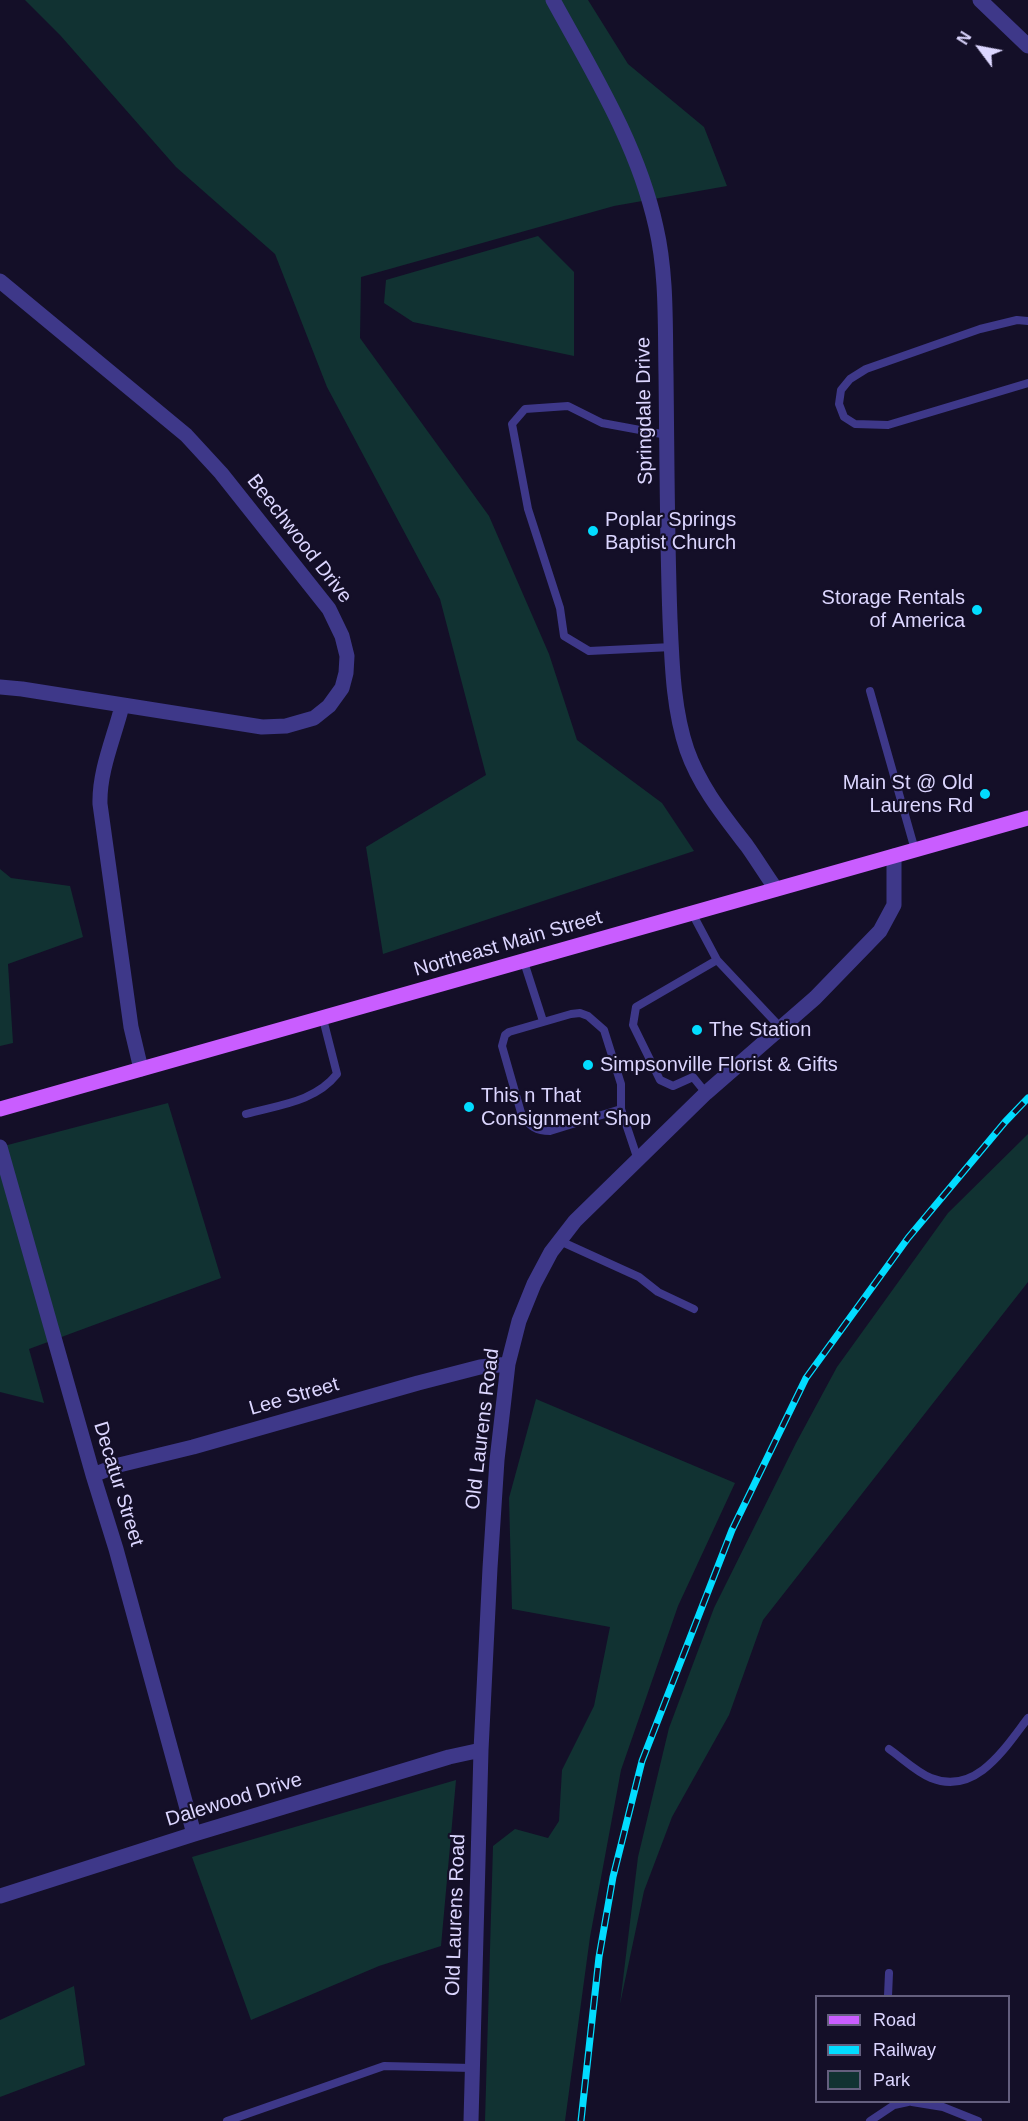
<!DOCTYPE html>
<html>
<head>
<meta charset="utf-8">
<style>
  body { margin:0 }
  #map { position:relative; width:1028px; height:2121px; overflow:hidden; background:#140f28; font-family:Helvetica,sans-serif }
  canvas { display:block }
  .legend { position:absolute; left:815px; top:1995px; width:195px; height:108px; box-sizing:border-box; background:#140f28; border:2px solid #645f7e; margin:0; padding:8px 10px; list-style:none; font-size:18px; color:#dcd6ff }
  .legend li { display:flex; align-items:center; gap:12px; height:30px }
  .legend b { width:30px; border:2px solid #645f7e }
  .north { position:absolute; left:950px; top:18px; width:60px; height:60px; -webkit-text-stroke:4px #140f28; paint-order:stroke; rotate:302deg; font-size:16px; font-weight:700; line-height:24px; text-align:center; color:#dcd6ff }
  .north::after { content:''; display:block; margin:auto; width:21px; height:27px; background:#dcd6ff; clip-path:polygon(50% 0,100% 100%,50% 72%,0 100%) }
</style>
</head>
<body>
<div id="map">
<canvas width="1028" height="2121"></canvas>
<ul class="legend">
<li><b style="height:8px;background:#c95dff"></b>Road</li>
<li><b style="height:8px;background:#02dcff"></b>Railway</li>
<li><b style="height:16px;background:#113232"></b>Park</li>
</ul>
<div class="north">N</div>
</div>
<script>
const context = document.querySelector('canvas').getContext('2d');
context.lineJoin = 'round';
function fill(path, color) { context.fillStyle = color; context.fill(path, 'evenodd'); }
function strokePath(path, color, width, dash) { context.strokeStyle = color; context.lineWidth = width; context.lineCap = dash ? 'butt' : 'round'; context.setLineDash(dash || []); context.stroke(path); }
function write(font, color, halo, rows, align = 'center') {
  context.font = font + ' Helvetica,sans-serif'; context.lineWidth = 4.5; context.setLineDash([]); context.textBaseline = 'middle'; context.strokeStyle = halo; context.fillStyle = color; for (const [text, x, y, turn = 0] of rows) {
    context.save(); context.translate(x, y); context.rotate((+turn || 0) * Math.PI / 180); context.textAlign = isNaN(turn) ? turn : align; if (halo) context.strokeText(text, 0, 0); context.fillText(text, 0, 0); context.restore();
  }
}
const green = new Path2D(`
  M25,0h563l40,64 76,63 23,59 -113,20 -253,71 -1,61 129,178 60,138 28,86 85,63 32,48 -311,103 -17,-107 120,-72 -46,-176 -113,-212 -52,-133 -99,-87 -116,-132z
  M538,236l36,36v84l-161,-34 -29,-19 2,-23z
  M0,869l11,9 59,8 13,51 -75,27 5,79 -13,3z
  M168,1103l53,175 -192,71 15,54 -44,-11v-245z
  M1028,1134v148l-265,338 -34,95 -57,102 -28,74 -24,113 18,-147 31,-129 45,-120 82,-165 41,-76 111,-154z
  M536,1399l199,84 -57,123 -57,164 -31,167 -25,184h-80l8,-275 22,-17 33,9 11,-17 3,-51 32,-64 16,-79 -98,-18 -3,-111z
  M456,1780l-15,166 -62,20 -128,54 -59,-163z
  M74,1986l11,79 -85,32v-77z`);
const service = new Path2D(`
  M1028,321l-11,-1 -37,9 -114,40 -16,10 -9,11 -2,14 5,13 11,7 33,1 140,-42
  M667,435l-65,-12 -34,-17 -43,3 -13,15 16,85 32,99 4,28 25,15 83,-4
  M870,691l45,159
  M692,913l25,47
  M524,962l19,59
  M706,1093l-13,-16 -20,9 -13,-6 -27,-55 3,-18 81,-47 64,68
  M621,1109l-71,22c-14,0 -20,-5 -28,-15l-20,-70 3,-11 4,-3 62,-18 9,-1 8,3 16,14 17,54v25l17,51
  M246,1114c32,-9 69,-12 91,-40l-14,-55
  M560,1241l79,36 19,15 36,17
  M889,1749c13,9 27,23 42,29 45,18 74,-30 97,-60
  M888,1996l1,-23
  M912,2102l31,5 35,14
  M227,2121l157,-55 88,2
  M870,2121l24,-16 14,-3`);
const minor = new Path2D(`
  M553,0c40,73 85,145 103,227 11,47 9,99 10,147 1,81 1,164 4,245 2,44 3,90 17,131 13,37 37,66 60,96 10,14 19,29 29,43
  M980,0l48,46
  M0,281l186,154 35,38 108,136 13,27 5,20 -1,17 -4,15 -13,18 -15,12 -28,8 -24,1 -240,-38 -22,-2
  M122,706c-8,32 -23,65 -22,98l31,223 10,42
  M0,1147l93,328 23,74 78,285
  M93,1475l26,-10 74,-18 225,-64 62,-16 28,-3
  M0,1896l194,-62 255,-77 32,-7
  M471,2121l10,-371 9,-182 7,-108 11,-96 11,-43 15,-37 17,-32 24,-31 131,-128 109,-95 65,-67 14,-26v-49`);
const primary = new Path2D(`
  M0,1109l1028,-291`);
const rail = new Path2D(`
  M581,2121l18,-164 14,-80 29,-116 90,-231 74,-152 102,-140 97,-116 23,-24`);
const markers = [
  [593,531,6,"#02dcff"],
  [977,610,6,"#02dcff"],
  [985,794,6,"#02dcff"],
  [697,1030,6,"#02dcff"],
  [588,1065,6,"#02dcff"],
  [469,1107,6,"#02dcff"]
];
const streetNames = [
  ["Springdale Drive",645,411,-91],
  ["Beechwood Drive",299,539,52],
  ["Northeast Main Street",508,944,-16],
  ["Lee Street",294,1397,-16],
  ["Old Laurens Road",483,1429,-83],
  ["Decatur Street",118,1484,73],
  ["Dalewood Drive",234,1800,-17],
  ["Old Laurens Road",456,1915,-88]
];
const poiNames = [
  ["Poplar Springs",605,520],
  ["Baptist Church",605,543],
  ["Storage Rentals",965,598,"right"],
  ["of America",965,621,"right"],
  ["Main St @ Old",973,783,"right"],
  ["Laurens Rd",973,806,"right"],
  ["The Station",709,1030],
  ["Simpsonville Florist & Gifts",600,1065],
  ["This n That",481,1096],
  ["Consignment Shop",481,1119]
];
fill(green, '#113232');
strokePath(service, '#3e3889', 8);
strokePath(minor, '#3e3889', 15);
strokePath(primary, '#c95dff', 15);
strokePath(rail, '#02dcff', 7);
strokePath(rail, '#140f28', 4.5, [14]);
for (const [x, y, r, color] of markers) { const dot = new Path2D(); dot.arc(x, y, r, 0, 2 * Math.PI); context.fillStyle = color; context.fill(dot); strokePath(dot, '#140f28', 2); }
write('20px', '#dcd6ff', '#140f28', streetNames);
write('20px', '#dcd6ff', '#140f28', poiNames, 'left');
</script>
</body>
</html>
